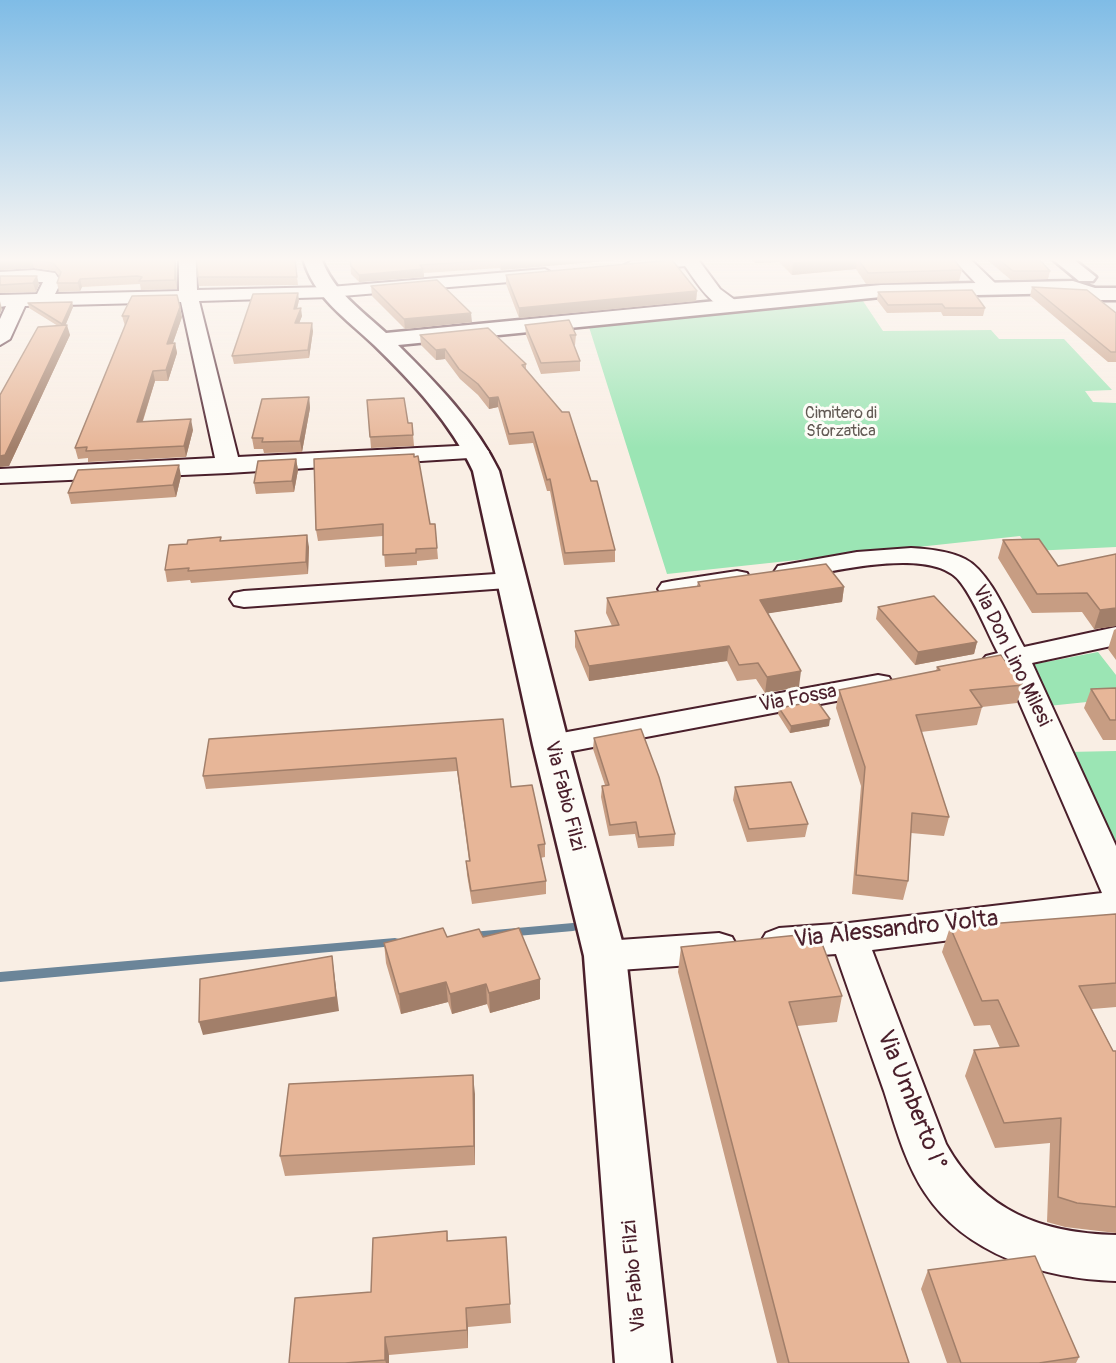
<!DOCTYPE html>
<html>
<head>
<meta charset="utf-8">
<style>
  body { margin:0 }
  canvas { display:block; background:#f9eee4 }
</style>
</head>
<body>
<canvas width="1116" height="1363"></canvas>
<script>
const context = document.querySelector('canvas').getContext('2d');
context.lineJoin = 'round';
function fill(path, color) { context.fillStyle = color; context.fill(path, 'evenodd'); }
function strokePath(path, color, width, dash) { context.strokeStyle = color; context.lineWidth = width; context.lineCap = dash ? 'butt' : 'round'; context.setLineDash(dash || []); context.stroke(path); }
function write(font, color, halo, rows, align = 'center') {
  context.font = font + ' Pangolin,sans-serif'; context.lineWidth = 6; context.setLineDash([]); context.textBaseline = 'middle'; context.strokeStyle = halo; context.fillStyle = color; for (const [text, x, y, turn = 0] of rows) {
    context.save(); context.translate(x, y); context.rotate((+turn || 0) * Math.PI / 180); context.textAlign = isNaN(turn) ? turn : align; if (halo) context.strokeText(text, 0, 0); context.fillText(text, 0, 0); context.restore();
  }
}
const green = new Path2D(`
  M863,301l20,30 108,-1 8,9h65l48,51 -27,1 8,11 23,1v144l-84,4 -12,-15 -353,38 -78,-247z
  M1098,652l18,23v24l-68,7 -18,-41z
  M1116,751v101l-49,-100z`);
const stream = new Path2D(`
  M573,923l4,1 2,3 -2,3 -4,1 -101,9 -4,-1 -2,-3 2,-3 4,-1z
  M395,938l4,1 2,3 -2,3 -4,1 -395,36v-10z`);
const street = new Path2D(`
  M179,258h17l1,32 133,-3 215,-18 9,5 -9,5 -215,18 -131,4 39,156 239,-12 8,2 4,5 -4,5 -257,16 -228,10v-14l215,-11 -34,-156 -156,4 -15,33 -10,6v-26l6,-13 -6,1v-12l37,-1 6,-12h-43v-10l34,-2 21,3 6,9 -6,12 124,-3z
  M663,258h34l23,31 23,17 -2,4c-25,6 -44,-27 -56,-44l-53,5 -9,-5 9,-5z
  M952,258h17l27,26 3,4 -3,4h-12z
  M911,548c18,1 38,3 54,11 26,13 45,63 59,88l92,-20v18l-84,18 84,183v73l-244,31 74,194c38,68 96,89 170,91v46c-71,-2 -150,-26 -191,-88 -20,-30 -30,-68 -41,-102 -16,-45 -32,-91 -48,-137l-57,4 -13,-5 -6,-10 6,-10 13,-5 70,-5 253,-30 -97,-224 -9,2 -10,-3 -5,-6 5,-6 12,-3c-12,-23 -22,-50 -37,-70 -27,-39 -134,-10 -174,-3l-9,-2 -4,-6 4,-6 79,-14z
  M737,571l10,2 3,6 -3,6 -75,12 -10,-2 -4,-6 4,-6 10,-2z
  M511,573l10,2 3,6 -3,6 -277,20 -10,-2 -4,-6 4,-6 10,-2z
  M878,675l11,2 4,7 -4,7 -338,64 -11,-3 -5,-7 5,-7 11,-3z
  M719,933l13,4 6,11 -6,11 -13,4 -114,8 -14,-4 -5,-11 5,-11 14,-4z`);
const secondary = new Path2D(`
  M303,258h18c12,33 40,52 65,75l495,-48 192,-4 22,7h21v12h-23l-22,-7 -190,4 -483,48c38,38 77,77 101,126l70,274 57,211 45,407h-56l-31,-407 -51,-211 -60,-274c-22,-48 -61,-89 -99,-126 -27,-26 -61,-48 -71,-87z
  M1051,258h21l24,19 -3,4h-14z`);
const wall = new Path2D(`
  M0,258h176l1,31 -36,1 -1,-6h-1l-57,3 -2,4 -21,1 -2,-9 2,-7 -4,-5 -21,-3 -34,2z
  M350,258h290l-139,12 -1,-2 -76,5v4l-65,5 -8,-8z
  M750,258h203l9,12 -3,11 -93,3 -10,-15 -64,6 -13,-13 -24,1z
  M985,258h53l12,13 -2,8 -37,1z
  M295,259l3,26 -99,1 -1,-9 89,-17z
  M506,275l191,16 -1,10 -177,17 -13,-34z
  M0,276l39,8 -3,8 -36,1z
  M371,286l101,36 -67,7 -33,-33z
  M1032,287l84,26v49h-8l-78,-66z
  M878,292l107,16 -2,8h-40l-2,-4 -54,1 -10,-13z
  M299,300l-2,9 5,7 -3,7 14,8 -4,27 -75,6 -2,-8z
  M72,302l1,5 -8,18 5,10 -61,131 -9,1v-72l58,-69 -29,-18 -1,-5z
  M122,316l60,1 -9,26h2l2,10 -9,28h-13l-12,40 50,9 -7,27 -98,5v-4l-10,1 -3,-11 50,-122z
  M525,325l51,10 -1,10h-1l6,16v10l-39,3 -15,-39z
  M420,335l106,29v6l65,111 24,69v12l-51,3 -14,-74h-3l-14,-48 -24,2 -11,-38 -9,2 -11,-14 -18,-16 -15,-20 -9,1 -15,-15z
  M309,397l1,11 -8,44 -38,1 -1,-4h-9l-2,-11z
  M367,400l41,23h4l2,23 -43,2z
  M296,459l2,11 -4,22 -38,2 -2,-11z
  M314,459l116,65h5l3,35 -21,2v4l-32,2 -2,-31 -65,5 -2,-11z
  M181,476l-5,21 -105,7 -3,-11z
  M1003,540l55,26 58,-12v72l-22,3 -12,-17 -50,1 -34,-55z
  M221,541l88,6 -1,27 -117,9 -1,-3 -23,2 -2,-12z
  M698,582l146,5 -2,15 -74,11 31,74 -34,6 -9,-14 -19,2 -10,-20 -138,20 -14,-34v-16l37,-5 -6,-13 1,-15 90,-12z
  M878,607l99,35 -3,12 -59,11 -39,-46z
  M1116,629v31l-8,-11 6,-19z
  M937,667l86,18 -6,18 -35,4 -5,18 -56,7 28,85 -5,19 -33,-3 -3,48 -5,19 -51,-6 9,-108 -25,-78 3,-18 97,-19z
  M1116,688v52h-13l-19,-32 7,-19z
  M779,708l50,18 -39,7 -12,-19z
  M503,719l8,68 34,57v13l-5,1 6,23v13l-74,10 -5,-29 -1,-14h3l-12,-90 -251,18 -3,-13z
  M594,738l81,96 -1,12 -36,2 -3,-14 -26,2 -8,-39 1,-11 3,-1 -12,-36z
  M735,787l73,37 -3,13 -58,5 -14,-42z
  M1116,914v93l-24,2 21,42h3v182l-51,-6 -18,-5 3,-79 -55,5 -30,-72 9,-26 26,-2 -10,-23 -16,1 -32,-74 8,-25z
  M447,937h36l57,42v20l-50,14 -3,-9 -35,10 -4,-12 -47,12 -15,-51 -2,-20z
  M681,947l161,49 -5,26 -40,4 112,337h-132l-99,-391z
  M475,1094v71l-190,11 -5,-20z
  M447,1231l1,10 58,-4 5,86 -43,4v21l-79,7v8h-100l82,-71z
  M928,1270l151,87 -3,6h-129l-26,-74z`);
const shadedWall = new Path2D(`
  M175,258h1l1,31 -2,-9z
  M555,258h85l-139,12 -1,-8z
  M756,258h23v4l-24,1z
  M857,258l-1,11 -64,6 1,-12z
  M32,260l2,8 -34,2v-8z
  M423,269l1,8 -65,5v-7z
  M37,276l2,8 -3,8 -3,-9z
  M80,279l2,8 -2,4 -2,-8z
  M697,291l-1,10 -177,17v-10z
  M298,293l1,7 -4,16 -1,-7z
  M0,301l2,8 -2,5z
  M72,302l1,5 -9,22 -2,-5z
  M180,307l2,10 -13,37 -2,-10z
  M301,308l1,8 -6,15 -1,-8z
  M471,313l1,9 -67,7 -1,-10z
  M312,323l1,8 -4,27 -1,-8z
  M67,325l3,10 -61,131 -9,1v-11z
  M175,343l2,10 -9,28 -2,-11z
  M445,349v10l-9,1v-10z
  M153,371l2,10 -16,51 -2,-10z
  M309,397l1,11 -8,44 -2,-11z
  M498,397v10l-9,2v-11z
  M191,419l2,11 -7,27 -2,-11z
  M296,459l2,11 -4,22 -2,-11z
  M179,465l2,11 -5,21 -3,-12z
  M307,535l2,12 -1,27 -2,-12z
  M844,587l-2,15 -84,13 2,-15z
  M1116,608v18l-22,3 6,-19z
  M977,642l-3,12 -59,11 3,-13z
  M729,646l-2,15 -138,20v-15z
  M801,671l-2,16 -34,6 2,-16z
  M830,719l-1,7 -39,7 1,-7z
  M332,956l7,55 -136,24 -4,-13z
  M540,979v20l-50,14 -1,-20z
  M446,982l2,20 -47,12 -2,-20z
  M486,984l1,20 -35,10 -2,-20z
  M473,1075l2,19v71l-1,-19z
  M466,1308l2,19v21l-1,-18z
  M385,1337l4,18v8h-3l-1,-3z`);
const building = new Path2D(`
  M0,258h175v22l-36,1 3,-4 -5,-1 -57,3 -2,4h-21l4,-11 -8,-9 -21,-3 -32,2z
  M196,258h90v2l9,-1 2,18h-99z
  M350,258h205l-55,4v-2l-80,5 3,4 -64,6 -8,-9z
  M787,258h166l9,12 -94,3 -11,-15 -64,5z
  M997,258h41l12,13h-37z
  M672,260l25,31 -178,17 -13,-33z
  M0,276h37l-4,7 -33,2z
  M437,280l34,33 -67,6 -33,-33z
  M1032,287l55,3 29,23v39h-5z
  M972,290l13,18h-40l-3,-4 -54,1 -10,-13z
  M298,293l-4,16 7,-1 -6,15h17l-4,27 -76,6 21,-62z
  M177,295l3,12 -13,37 8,-1 -9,27 -13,1 -16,51 54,-3 -7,27 -98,5 1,-4 -12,1 54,-132h-7l10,-20z
  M72,302l-10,22 -34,-21z
  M569,320l7,15h-6l10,26 -39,2 -16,-38z
  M67,325l-62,130 -5,1v-61l38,-68z
  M488,328l38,36 -4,1 40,47h7l22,69h6l18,69 -50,3 -15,-74 -3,1 -14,-48 -24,2 -11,-37 -9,1 -11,-14 -19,-15 -14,-20 -9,1 -16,-15z
  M309,397l-9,44 -38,1 1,-4h-11l10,-39z
  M404,398l4,25h4l1,12 -43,2 -3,-37z
  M414,454v3l4,-1 12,68h5l2,24 -21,1v4l-33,2v-31l-67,6 -2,-71z
  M296,459l-4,22 -38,2 4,-22z
  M179,465l-6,20 -105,8 10,-23z
  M307,535l-1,27 -118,9 1,-3 -24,2 4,-25 18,-1 1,-4 33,-3 -1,4z
  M1039,539l19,27 58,-12v54l-16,2 -13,-17 -50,1 -34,-54z
  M826,564l18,23 -84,13 41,71 -34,6 -9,-14 -19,2 -10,-19 -140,20 -14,-35 44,-6 -12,-27 93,-12 -2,-4z
  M934,596l43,46 -59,10 -40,-45z
  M1001,655l22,30 -53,5 12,17 -66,8 33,102 -37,-4 -4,68 -52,-6 9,-108 -26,-77 101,-20 -3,-3z
  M1116,688v32h-6l-19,-31z
  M817,701l13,18 -39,7 -12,-18z
  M503,719l8,68 21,-2 13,59 -7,1 8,36 -75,10 -5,-30h4l-14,-103 -253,18 6,-37z
  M641,729l18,48 16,57 -36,3 -3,-15 -26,3 -8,-39 7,-1 -15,-47z
  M791,782l17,42 -59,5 -14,-42z
  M1116,914v69l-37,3 34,65h3v156l-39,-4 -19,-6 3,-79 -57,5 -30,-73 45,-4 -21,-46 -16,1 -32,-74z
  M443,928l4,9 32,-8 4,8 36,-9 21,51 -51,14 -3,-9 -36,10 -4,-12 -47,12 -15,-51z
  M818,933l24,63 -53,6 120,361h-120l-108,-416z
  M332,956l4,41 -137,25 1,-43z
  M473,1075l1,71 -194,10 9,-72z
  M447,1231v10l59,-4 4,67 -44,4 1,22 -82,7v23l-40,3h-56l6,-65 76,-6 2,-54z
  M1035,1256l44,101 -40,6h-78l-33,-93z`);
const farParknames = [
  ["Cimitero di",841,414],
  ["Sforzatica",841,432]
];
const streetNames = [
  ["Via Don Lino Milesi",1011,656,64],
  ["Via Fossa",798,699,-11],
  ["Via Fabio Filzi",564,796,76],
  ["Via Fabio Filzi",635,1276,-95]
];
const nearStreetnames = [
  ["Via Alessandro Volta",896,930,-6],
  ["Via Umberto I°",911,1101,68]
];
fill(green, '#9be5b4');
fill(stream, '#6b8599');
strokePath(street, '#4a1f2b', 4);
strokePath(secondary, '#4a1f2b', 5);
fill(street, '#fdfcf7');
fill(secondary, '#fdfcf7');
fill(wall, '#c79d83');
fill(shadedWall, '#a27f6a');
fill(building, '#e7b698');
strokePath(building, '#a27f6a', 1.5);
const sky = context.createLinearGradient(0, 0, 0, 448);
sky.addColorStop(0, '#7fbce6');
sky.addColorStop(0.58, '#fcf7f3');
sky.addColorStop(1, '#fcf7f300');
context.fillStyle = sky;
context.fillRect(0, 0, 1116, 448);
write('16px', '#625a54', '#fdfcf7', farParknames);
write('20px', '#4a1f2b', '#fdfcf7', streetNames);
write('24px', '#4a1f2b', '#fdfcf7', nearStreetnames);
</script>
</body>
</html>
